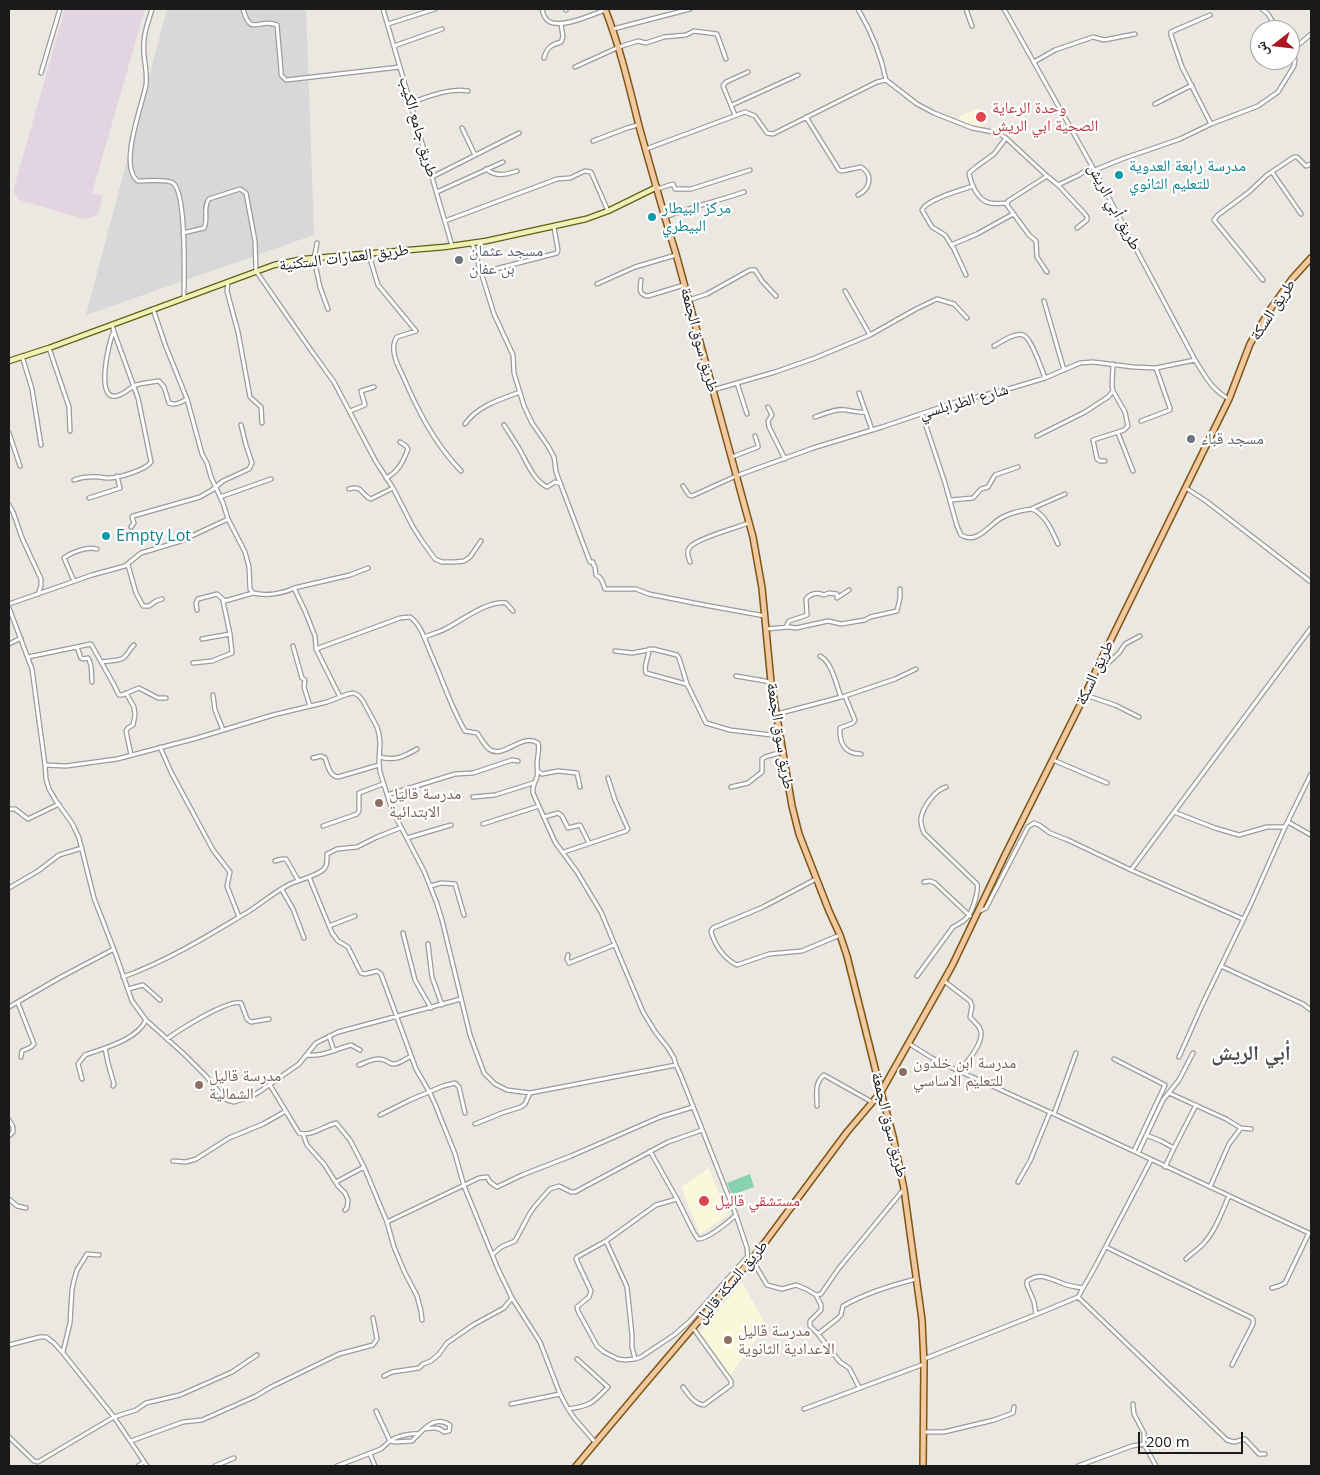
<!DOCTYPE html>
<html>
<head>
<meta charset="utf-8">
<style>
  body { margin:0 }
  #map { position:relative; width:1320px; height:1475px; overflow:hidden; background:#ebe7e1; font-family:"Open Sans","Noto Naskh Arabic",sans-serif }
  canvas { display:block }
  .frame { position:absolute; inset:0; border:10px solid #1a1a1a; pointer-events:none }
  .north { position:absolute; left:1250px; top:20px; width:50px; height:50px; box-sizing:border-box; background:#fff; border:1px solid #a3a3a3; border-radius:50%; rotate:254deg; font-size:14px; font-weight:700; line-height:20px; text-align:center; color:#1a1a1a }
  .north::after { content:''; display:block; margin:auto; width:18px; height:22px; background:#ae1721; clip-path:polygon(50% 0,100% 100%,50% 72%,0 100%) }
  .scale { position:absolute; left:1138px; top:1432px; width:105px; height:22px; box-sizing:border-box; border:2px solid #1a1a1a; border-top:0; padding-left:6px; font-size:15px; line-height:18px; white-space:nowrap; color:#1a1a1a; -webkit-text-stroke:4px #fff; paint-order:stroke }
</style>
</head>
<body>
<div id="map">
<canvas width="1320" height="1475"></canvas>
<div class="frame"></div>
<div class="north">ش</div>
<div class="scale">200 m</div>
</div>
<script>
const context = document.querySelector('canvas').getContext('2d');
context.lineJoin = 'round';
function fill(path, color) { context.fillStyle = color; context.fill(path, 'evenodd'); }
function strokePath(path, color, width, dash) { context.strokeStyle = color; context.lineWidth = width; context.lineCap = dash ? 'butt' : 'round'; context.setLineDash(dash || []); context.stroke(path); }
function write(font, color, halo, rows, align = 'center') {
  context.font = font + ' "Open Sans","Noto Naskh Arabic",sans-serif'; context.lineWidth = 4.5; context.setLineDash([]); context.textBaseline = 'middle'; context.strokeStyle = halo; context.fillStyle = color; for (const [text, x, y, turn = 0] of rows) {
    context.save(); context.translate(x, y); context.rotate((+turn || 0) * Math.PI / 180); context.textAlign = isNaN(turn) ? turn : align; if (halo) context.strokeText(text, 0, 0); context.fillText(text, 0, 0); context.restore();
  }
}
const residential = new Path2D(`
  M167,9h139l8,226 -228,80z`);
const industrial = new Path2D(`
  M65,9h80l-53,184 11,3 -5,19 -13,4 -66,-19 -6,-9z`);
const education = new Path2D(`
  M979,108l8,14 -7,6 -23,-7 3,-5z
  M709,1168l19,47 -28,19 -19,-47z
  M742,1282l24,43 -36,51 -30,-44z`);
const pitch = new Path2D(`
  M750,1174l4,13 -22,8 -5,-12z`);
const street = new Path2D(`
  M152,9c-3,11 -8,22 -8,33 -2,15 4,27 2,43 -4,21 -28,82 -8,96 8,0 30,-2 35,2 14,10 11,96 11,115
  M243,9c8,29 15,8 34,16l4,45v5l5,5 114,-13
  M383,9l69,237
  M542,9c1,5 3,11 8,13 12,6 42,-7 55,-12
  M566,9v1
  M858,9c13,22 23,46 28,71l31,24 17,9 38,15 26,5 8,5 41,38 11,9 27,29 2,3v3l-10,8
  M966,9l6,17
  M1004,9l88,157 103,194c10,16 17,30 34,39
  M1262,9l6,5 10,16
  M1210,15l-39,17v3l11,32 29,57
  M388,24l47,-15
  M613,29l77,-20
  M394,46l48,-17
  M1293,51l2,-3 16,-14
  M544,58c3,-11 7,-13 17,-16l2,-5 -2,-13
  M1034,62l21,-12 38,-13 11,3 31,-6
  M575,67l44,-20 19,-6 8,2 18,-6 22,-2 8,-4 23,3 9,25
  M41,73l19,-64
  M410,103c19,-7 39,-15 58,-12
  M1155,104l37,-19
  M732,105l66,-30
  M735,115l-12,-29 3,-4 22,-10
  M806,117l33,53 3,1 19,-4c13,8 9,22 -3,28
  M462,128l13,27
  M1006,138l-12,16 -18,13 -7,6c2,11 9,28 21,30 5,1 12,0 17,0
  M593,141l34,-13 11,-3
  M646,149l99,-37 10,4 12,17 6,1 104,-52 9,-2
  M486,169c10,8 19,6 31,2
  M1095,170l27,-11 58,-20 31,-15 47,-18 20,-14 16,-26 1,-7 -2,-7 -3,-3
  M1272,172l29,42
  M1047,176l-39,25 -1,4 22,30 7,6 1,16 10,15
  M432,177l87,-44
  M1058,185l21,-10 13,-9
  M657,189l16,-5 2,5h16l59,-19
  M437,192l66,-30
  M665,217c26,-10 53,-16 79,-25
  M445,221l112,-42 13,-1 15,-7 6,1 17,39
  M183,233l21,-5c5,-10 -2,-19 5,-29l31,-10 6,4 9,48 1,30 52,75 26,36 41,78 18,28 20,39 9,14 13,18 7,3h13l9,-1 6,-4 11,-16
  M317,243l-3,16 6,28 8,22
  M472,243l22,71 19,41 1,18 10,33 8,17 16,23 6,11 2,15 34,90h3v2l2,3 1,8c6,2 7,9 9,14h31l13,5 50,10 66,12
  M951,245l26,-11 36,-20
  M369,255l9,30 38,46 -19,6c-8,11 0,27 5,37 15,35 32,69 59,97
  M480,273l77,-20 1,-3 -4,-23
  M966,275l-12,-26 -9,-14 -13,-8 -10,-17c5,-11 40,-20 51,-24
  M641,280c-1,8 -3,15 7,16l36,-11
  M1263,280l-49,-60 4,-5 31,-23 18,-17 27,-18h3l9,9 5,-2
  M228,282l-1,9 11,41 12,65 11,10 1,16
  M597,284l38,-17 41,-12
  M845,291l25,44
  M689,300l18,-6 43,-24h5l7,11 14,15
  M1044,301l20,69
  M153,309l13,38 21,52 15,55 5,9 4,14 12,26 5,16 17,33 4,15 1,22 3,4c13,3 29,1 41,-5l11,23 10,25 1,13 24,48
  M113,333c-4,9 -18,67 3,63 8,-1 13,-8 20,-11 7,-2 16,-3 23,-4l5,6 5,16c7,3 12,-1 18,-4
  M994,346c7,-4 21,-14 29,-11 8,2 19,35 22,43
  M49,348l20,59 1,24
  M22,356l10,33 9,56
  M737,383l10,31
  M713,390l62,-18 40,-14 55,-23 46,-26 21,-10 17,5 13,14
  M859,393l13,37
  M768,407l4,8 -4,6 1,6 16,32
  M350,411l15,-6 -4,-14 13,-4
  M922,414l23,69 12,43 4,9c16,10 28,-10 40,-17 9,-5 22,-8 31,-9 14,6 20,22 26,35
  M815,417c9,-3 21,-9 31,-7 8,1 11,3 20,2
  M1141,421l29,-11v-2l-14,-40
  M465,424c12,-18 36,-25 55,-32
  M504,425c6,9 12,18 17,27 7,13 13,28 26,35l8,-5 6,2
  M9,433l11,33
  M1118,433l15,38
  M1037,436l48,-24 23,-15 5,-6
  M732,457l26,-10v-2l-3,-9
  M1105,461h-5l-3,-2 -4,-19 31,-10 4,-4 -3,-14 -12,-21 -1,-5 1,-22
  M386,478c12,-6 17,-16 22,-29l-2,-3 -6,-4
  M74,480c11,-4 21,-4 32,-2 10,1 40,-8 45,-16l-13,-64 -24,-66 -2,-8
  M683,486l6,9 3,1 44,-20 77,-28 69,-21 74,-25 49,-12 40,-12 35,-15 13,-1 40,5 23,1 39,-8
  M1186,488l20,13 105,81
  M349,489c15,-4 11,6 22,10l22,-11
  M220,497l51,-18
  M89,498l31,-10 -3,-12
  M951,500l22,-2 8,-9 7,-2 7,-12 23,-8
  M9,505l4,7 9,26 19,41v7l-3,8
  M1033,508l32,-14
  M131,527l3,-4 -2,-6 1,-1 67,-19 12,-7 11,-9 26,-12 3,-6 -6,-18 -5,-20
  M690,562c-2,-6 -4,-10 0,-15 5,-8 48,-20 59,-24
  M128,565l8,28 7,13h6l7,-5 6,-2
  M74,581l-10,-23c8,-6 24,-12 33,-9
  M294,588l56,-13 18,-7
  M9,604l83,-29 33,-9 16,-13 40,-12 47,-22
  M9,608l23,61 13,96
  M197,610l-1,-7 2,-4 19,-5 8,7 28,-8
  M786,627l3,-6 18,-6 -1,-16c5,-6 11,-7 18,-4l5,-2 8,1v4l12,-8
  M766,629l23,-2 7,1 32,-7 13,3 24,-4 5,-3 27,-6 3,-13v-9
  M424,637c8,-3 16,-5 23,-9 17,-9 39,-27 59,-25l7,8
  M202,639l28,-5
  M9,644l12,-6
  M293,646l9,32 3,2 -1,7 6,19
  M77,647l4,11 2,1 5,-1c5,8 3,15 4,24
  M316,649l84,-31 10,-1c13,9 17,30 24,44 10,23 18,48 31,70l12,2c4,5 7,12 12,16 14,11 33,-17 49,-6 2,7 -1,14 -1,21 0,4 1,8 0,13 -2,6 -5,8 -4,16l22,49 22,30 24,40 42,100 13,21 12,15 6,10 2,7
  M649,649c0,9 -6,16 -3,24l40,11
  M615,651l17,2 21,-4 24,6 2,3 8,26 19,39 24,7 50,6
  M820,656c12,6 16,28 21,41
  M28,657l63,-13 22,39 6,12h3l17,-7 19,10h8
  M101,662c7,-2 16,0 22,-4 5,-3 6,-9 11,-13
  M193,663l19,-2 20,-8 -2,-19 -7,-33
  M1098,667l5,1 16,-15 6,-9 15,-8
  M736,676l35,6
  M126,693l8,14 1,8 -2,10 -5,3 -2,3 5,24
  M213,695l2,15 8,20
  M1085,695l30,10 24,12
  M845,696l10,24 -2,3 -13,5c-1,15 5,26 21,26
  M777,714l68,-18 50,-17 21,-10
  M160,747l11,25 42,78 17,22 -3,14 12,31
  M379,757c17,4 24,0 38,-8
  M313,758l8,-2 4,2c3,7 4,18 13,19l41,-12
  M1053,760l54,23
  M538,771l4,3 16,-3 19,2 3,14
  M731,787l17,-4 14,-11v-13l3,-2 17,-5
  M387,795l68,-21 18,-1 39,-13 6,1
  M473,797l22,-2 38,-12
  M9,809h6l13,10 31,-15
  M1174,812l41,16 24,7 28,-8h18
  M544,817l14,-4 4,3 6,12 12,-3 9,18
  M1288,822l23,13
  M483,824l56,-18
  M323,826l34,-12 2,-3v-18l24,-9
  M407,838l44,-13
  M564,852l62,-21 2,-2 -13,-29 -7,-22
  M275,861l7,-2h4l12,21
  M309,877l23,56 6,8 10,6 13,26 4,1 12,-3 4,3 35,95 14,24 5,11 20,50 9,32 34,83 14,29 28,44 20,52 8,15 7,10 20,23
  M816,879l-53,28 -50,21 -2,3c3,13 13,28 26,34l32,-11 33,-3 38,-16
  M924,882l6,-1 5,2 35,33
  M430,886l11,-3 14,1 9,31
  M9,888l29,-17 21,-16 23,-7
  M282,890l11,19 11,29
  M978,912l8,-4 42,-81 6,-4 5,2 11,8 18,7 63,30
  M1243,919l-112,-49 180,-242
  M329,926l26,-10
  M403,933l12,47 16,28
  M428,944l4,33 10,28
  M568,955l-1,4 2,4 45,-18
  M1221,966l82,38 8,6
  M917,976l36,-49c6,-3 13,-7 16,-12 4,-6 10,-25 8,-31l-53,-51c-2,-5 -4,-10 -3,-15 2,-11 14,-28 25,-31
  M123,977c44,-16 83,-40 123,-64 15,-9 28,-21 44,-29 9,-4 27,-8 34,-15 4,-4 3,-10 3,-15l10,-5 20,-2 20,-10 23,-9
  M944,981l26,20 2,5 -2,11c3,4 8,7 10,12 6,12 -13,32 -20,43
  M128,989l15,-4 17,15
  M461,999l-123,33 -22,11 -17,21 -40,28 -9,5 -16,5 -7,-2 -5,-4 -16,-20 -21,-21 -39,-35 -14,-19 -16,-46 -22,-57 -15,-60 -7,-15 -16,-22 -7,-12 -3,-10 -1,-14 21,1 51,-7 80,-21 76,-23 54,-13 21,-8 6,-1 5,3 4,5 14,26 2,7 1,9 -1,19 1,10 12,38 32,61 12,30 6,19 28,115 14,38 11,11 12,6 23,3 146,-28 5,11 55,139 11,33 1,13
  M18,1003l16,41 -3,3 -9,4 -1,6
  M9,1007l52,-30 53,-28
  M329,1036l5,15
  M167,1039c12,-9 61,-40 74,-36l6,16 4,3 18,-3
  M908,1043l24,15 18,9 104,47 257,120
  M105,1048l3,15 6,21 -1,2
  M306,1055c16,2 30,-6 45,-10l9,5
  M1179,1057l24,-54 47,-97 35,-79 26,-53
  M1114,1059l51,26 -31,66
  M359,1065c8,-3 16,-8 25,-5 4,1 6,5 11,4 5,-1 11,-5 16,-8
  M82,1079l-4,-15 7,-9c19,-7 52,-15 61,-35
  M270,1085l29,48c12,4 25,-7 37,-10l14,17 14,27 23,55 7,25 10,24 13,25 4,15 1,9
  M1169,1093l57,26 15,9
  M817,1106c0,-12 -3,-23 7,-31l48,27
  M1054,1114l22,-61
  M380,1115l30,-15 33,-14 12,-3 4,4 6,26
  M9,1120l4,7v5l-4,4
  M475,1124l27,-11 19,-6 4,-3 5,-11
  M303,1134l4,11 17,19 14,22 7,7 3,7 -1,8 -2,2
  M1146,1135l15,6 13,7 -9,19
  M1174,1148l22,-43
  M650,1151l27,48
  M1138,1153l25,-53 16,-20 14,-27
  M173,1161l13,1 10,-3 33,-21 34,-14 23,-13
  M336,1182l28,-15
  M1018,1182l12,-21 20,-49
  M1210,1187l19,-43 12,-16 10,1
  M9,1199l8,7 9,2
  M736,1215c-8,7 -27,24 -38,24l-4,-6 -17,-34 -21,6 -50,36 -29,16 -1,2 15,32 -2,6 -12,10 1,4 19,35 7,6 14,7 7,1 10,-1 6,-2 33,-22 16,-14 58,-65
  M387,1222l92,-44 8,-1 3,5 7,5 25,-12 49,-19 89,-39 33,-10
  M606,1241l21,46 5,48v12l3,12
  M1106,1247l146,71 1,2v4l-21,41
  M493,1254l8,-7 14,-6 15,-28 5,-7 15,-17 9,-3 12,6h4l93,-50 34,-12
  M754,1257l3,11 10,17 15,4 14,-4 10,4 10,6
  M1186,1259c6,-6 13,-10 18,-16 12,-13 18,-32 25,-47
  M1272,1288l7,-2 6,-3 24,-50
  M1078,1297l149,143 7,2 11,-3 14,15h6
  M1036,1314l-2,-12 -7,-17v-4c12,-8 19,-4 32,1 7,3 16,5 24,6
  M818,1334l19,-15 4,-4 2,-9c21,-12 49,-21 73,-27
  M9,1345l31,-8h6l8,6 9,10 51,64 33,49
  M63,1352l7,-29 2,-33 2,-10 3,-10 10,-16 12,1
  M924,1359l101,-40 53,-22 17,-30 56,-107
  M384,1376l8,-4 27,-4 4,-4 8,-3 8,-7 8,-11 26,-18 31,-17 8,-10
  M683,1387c6,8 11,17 21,18l27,-20v-4l-38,-53
  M859,1387l-10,-19 -9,-6 -22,-28 -8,-8v-5l11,-11v-5l-5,-10 5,-1 18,-26 65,-79
  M511,1404l49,-10
  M1133,1404l1,10 10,19v11l12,22
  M568,1409c22,-3 25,-6 40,-22l-31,-28
  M804,1409l120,-45
  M376,1411l14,30c7,-5 20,-8 29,-7
  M924,1432h20l50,-12 19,-7 1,-6
  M9,1437l25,24 4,1 76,-45 22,-7 10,-7 34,-8 52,-23 25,-17
  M131,1441l52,-19 19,-2 54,-24 15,-9 68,-33 34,-9 4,-6 -4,-21
  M370,1454l5,12
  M138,1466l6,-4
  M215,1466l19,-8
  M337,1466l44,-17 9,-8 6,1 16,-1c10,-10 22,-27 38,-16l-1,6 -5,1c-6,-6 -13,-4 -20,-3
  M1078,1466l54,-20 12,-2`);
const secondary = new Path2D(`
  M9,361l40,-13 225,-83 30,-6 140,-12 42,-6 100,-22 22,-8 49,-24`);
const primary = new Path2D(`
  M605,9c15,38 24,77 34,117 12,43 24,86 37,128l77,283 9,51 9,94 21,124 7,28 30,77 11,24 7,21 34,136 12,44 11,53 18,131 2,44 -1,102
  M576,1466l68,-81 116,-136 87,-117 34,-40 71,-126 53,-111 80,-160 13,-29 131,-267 21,-55 19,-33 23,-32 19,-21`);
const markers = [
  [981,117,6,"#e0444e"],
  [1119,175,5,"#0f9aa8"],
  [652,217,5,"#0f9aa8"],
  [459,260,5,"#6b7280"],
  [1191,439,5,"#6b7280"],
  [106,536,5,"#0f9aa8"],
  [379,803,5,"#8d6e63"],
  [903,1072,5,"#8d6e63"],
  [199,1085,5,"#8d6e63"],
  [704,1201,6,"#e0444e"],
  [728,1340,5,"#8d6e63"]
];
const healthNames = [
  ["وحدة الرعاية",992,108],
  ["الصحية ابي الريش",992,126],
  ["مستشقي قاليل",715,1201]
];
const streetNames = [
  ["طريق جامع الكيب",418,127,74],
  ["طريق أبي الريش",1114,207,62],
  ["طريق العمارات السكنية",344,258,-7],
  ["طريق السكة",1273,310,-57],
  ["طريق سوق الجمعة",699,340,75],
  ["شارع الطرابلسي",964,402,-16],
  ["طريق السكة",1095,673,-65],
  ["طريق سوق الجمعة",780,736,81],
  ["طريق سوق الجمعة",889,1125,76],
  ["طريق السكة قاليل",732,1282,-50]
];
const cultureNames = [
  ["مدرسة رابعة العدوية",1129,166],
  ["للتعليم الثانوي",1129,184],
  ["مركز البيطار",662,208],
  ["البيطري",662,226],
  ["Empty Lot",116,536]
];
const worshipNames = [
  ["مسجد عثمان",469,251],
  ["بن عفان",469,269],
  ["مسجد قباء",1201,439]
];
const educationNames = [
  ["مدرسة قاليل",389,794],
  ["الابتدائية",389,812],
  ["مدرسة ابن خلدون",913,1063],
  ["للتعليم الاساسي",913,1081],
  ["مدرسة قاليل",209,1076],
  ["الشمالية",209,1094],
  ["مدرسة قاليل",738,1331],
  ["الاعدادية الثانوية",738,1349]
];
const districtNames = [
  ["أبي الريش",1251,1054]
];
fill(residential, '#d8d8d8');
fill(industrial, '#e3d4e1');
fill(education, '#faf8db');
fill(pitch, '#87d2b0');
strokePath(street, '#9b9b9b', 5.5);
strokePath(secondary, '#5f6211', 7);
strokePath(primary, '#805411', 8);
strokePath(street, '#fff', 3);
strokePath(secondary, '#f1f0b9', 4.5);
strokePath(primary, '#f0c9a1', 5);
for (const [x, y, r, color] of markers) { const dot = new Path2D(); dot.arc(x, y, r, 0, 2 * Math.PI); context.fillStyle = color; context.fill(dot); strokePath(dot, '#fff', 2); }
write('16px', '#be3a42', '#fff', healthNames, 'left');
write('16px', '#1a1a1a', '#fff', streetNames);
write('16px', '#0d838f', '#fff', cultureNames, 'left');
write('16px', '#5b616d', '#fff', worshipNames, 'left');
write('16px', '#785e54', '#fff', educationNames, 'left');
write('bold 21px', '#4d4d4d', '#fff', districtNames);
</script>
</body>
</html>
